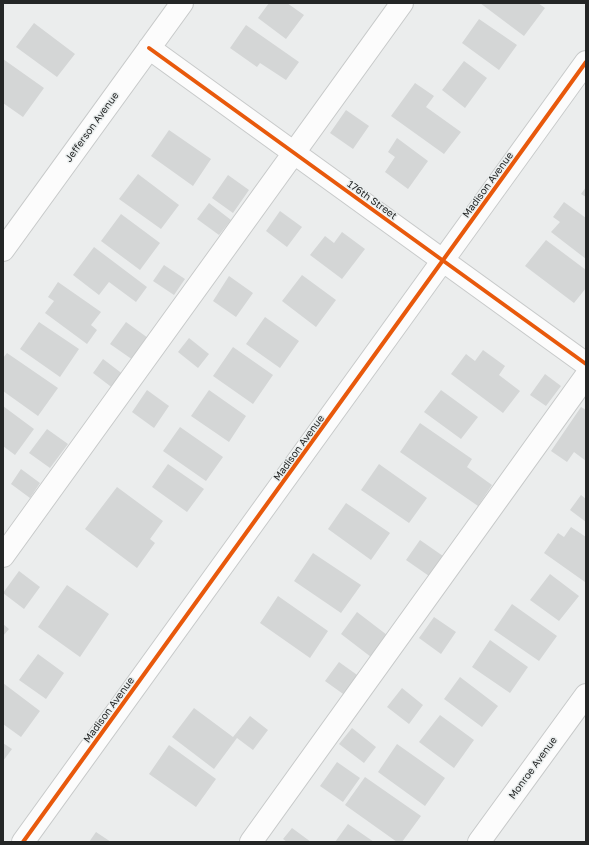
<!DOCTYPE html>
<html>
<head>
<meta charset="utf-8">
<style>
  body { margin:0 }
  #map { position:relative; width:589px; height:845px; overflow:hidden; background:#ebeded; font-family:"Golos Text",sans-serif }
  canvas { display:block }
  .frame { position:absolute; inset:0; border:4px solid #242626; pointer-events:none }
</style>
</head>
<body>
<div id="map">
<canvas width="589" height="845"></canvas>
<div class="frame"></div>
</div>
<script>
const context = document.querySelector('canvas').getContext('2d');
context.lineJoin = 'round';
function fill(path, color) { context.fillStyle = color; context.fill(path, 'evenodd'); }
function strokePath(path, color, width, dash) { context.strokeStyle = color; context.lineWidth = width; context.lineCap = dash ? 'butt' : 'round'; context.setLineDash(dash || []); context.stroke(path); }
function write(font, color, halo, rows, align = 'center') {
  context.font = font + ' "Golos Text",sans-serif'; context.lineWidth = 3; context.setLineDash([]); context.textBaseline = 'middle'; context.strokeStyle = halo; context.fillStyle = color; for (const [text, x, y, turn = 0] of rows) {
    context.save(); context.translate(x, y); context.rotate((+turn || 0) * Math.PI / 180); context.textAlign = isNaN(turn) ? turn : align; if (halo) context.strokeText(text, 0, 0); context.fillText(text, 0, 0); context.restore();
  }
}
const building = new Path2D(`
  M269,3h18l17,12 -18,24 -28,-21z
  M480,3h58l7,5 -21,28z
  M479,19l38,26 -18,25 -37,-27z
  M34,23l41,31 -18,23 -41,-30z
  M246,25l53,37 -13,18 -26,-17 -3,4 -27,-19z
  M3,59l41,29 -21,29 -20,-14z
  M464,61l23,17 -22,30 -23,-18z
  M415,83l19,13 -8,11 35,25 -17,22 -53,-38z
  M346,110l23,16 -16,23 -23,-16z
  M169,130l42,29 -18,27 -42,-30z
  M397,138l31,23 -20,28 -23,-17 10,-15 -7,-5z
  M138,174l41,31 -18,24 -42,-30z
  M228,175l21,15 -16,23 -21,-15z
  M586,187v10l-5,-3z
  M564,202l22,16v41l-35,-27 9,-10 -7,-5z
  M209,203l22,17 -12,15 -22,-16z
  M280,211l22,16 -15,20 -21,-16z
  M121,214l39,29 -20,27 -39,-29z
  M342,232l23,17 -23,30 -32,-24 15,-19 9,7z
  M546,240l40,30v18l-12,15 -49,-37z
  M94,247l53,40 -11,15 -27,-20 -10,13 -26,-20z
  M164,265l21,14 -11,16 -21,-14z
  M302,275l34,25 -20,27 -34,-26z
  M229,276l24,17 -17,24 -23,-16z
  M58,282l43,30 -10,13 6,5 -10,14 -42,-31 9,-12 -6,-4z
  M265,317l34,24 -19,27 -34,-24z
  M39,322l40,27 -19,28 -40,-28z
  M126,322l22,16 -15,22 -23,-16z
  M189,338l20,16 -11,14 -20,-16z
  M233,347l40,28 -20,29 -40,-28z
  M483,350l22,16 -6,9 21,16 -17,22 -52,-39 15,-20 9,7z
  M7,353l51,35 -20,28 -35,-25v-33z
  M103,359l21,16 -10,14 -21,-16z
  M545,374l16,12 -15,20 -16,-11z
  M147,390l22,16 -15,22 -22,-16z
  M209,390l37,26 -17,26 -38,-26z
  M441,390l37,27 -17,22 -37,-27z
  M3,406l31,23 -19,26 -12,-9z
  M581,407l5,3v51l-12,-9 -7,10 -16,-11z
  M420,423l52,36 -5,8 25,18 -14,21 -78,-54z
  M180,427l43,30 -17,24 -43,-30z
  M47,429l21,15 -18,24 -21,-15z
  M168,464l36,25 -17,23 -35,-25z
  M379,464l48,34 -18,25 -48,-33z
  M21,469l19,14 -10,15 -19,-14z
  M117,487l46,34 -13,18 5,4 -18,25 -52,-39z
  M581,495l5,4v23l-16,-12z
  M346,503l44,30 -19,27 -43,-31z
  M571,527l15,10 -1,45 -41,-29 14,-20 6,4z
  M420,540l23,16 -14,20 -23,-16z
  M313,553l48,32 -20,28 -47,-32z
  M19,571l21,16 -16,22 -21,-16z
  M550,574l29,22 -20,25 -29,-21z
  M67,585l42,29 -29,43 -42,-30z
  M278,596l50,35 -18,27 -50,-35z
  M512,604l45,32 -18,25 -45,-31z
  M357,612l30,23 -16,22 -30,-23z
  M434,617l22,15 -15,22 -22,-16z
  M3,624l6,5 -6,7z
  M490,640l38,27 -18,26 -38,-26z
  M38,654l26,19 -18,26 -27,-19z
  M339,662l21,15 -14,19 -21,-15z
  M460,677l38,29 -16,21 -38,-28z
  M3,683l37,28 -19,26 -18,-13z
  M402,688l21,17 -14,19 -22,-17z
  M194,708l39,29 17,-21 18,14 -15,20 -16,-12 -23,31 -42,-32z
  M440,715l34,25 -20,28 -35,-26z
  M352,728l24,19 -12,16 -25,-19z
  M3,743l9,6 -9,12z
  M397,744l48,34 -20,28 -47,-34z
  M169,745l47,34 -20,28 -47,-33z
  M337,762l23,16 -17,24 -23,-16z
  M365,777l56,39 -19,26h-5l-52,-37z
  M348,824l26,18h-39z
  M292,828l19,14h-24l-4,-3z
  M96,832l15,10h-22z`);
const minor = new Path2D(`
  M149,48l437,316
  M3,250l179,-247
  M3,556l399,-553
  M23,842l563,-780
  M251,842l335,-466
  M479,842l107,-147`);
const cycleway = new Path2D(`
  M149,48l437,316
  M23,842l563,-780`);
const streetNames = [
  ["Jefferson Avenue",92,127,-54],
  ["Madison Avenue",488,185,-54],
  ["176th Street",372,200,36],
  ["Madison Avenue",299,448,-54],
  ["Madison Avenue",109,710,-54],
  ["Monroe Avenue",533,768,-54]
];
fill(building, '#d4d6d6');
strokePath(minor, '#c7c9c9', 24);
strokePath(minor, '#fcfcfc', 22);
strokePath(cycleway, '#e8590c', 4);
write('10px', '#242626', '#eaeeee', streetNames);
</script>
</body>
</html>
